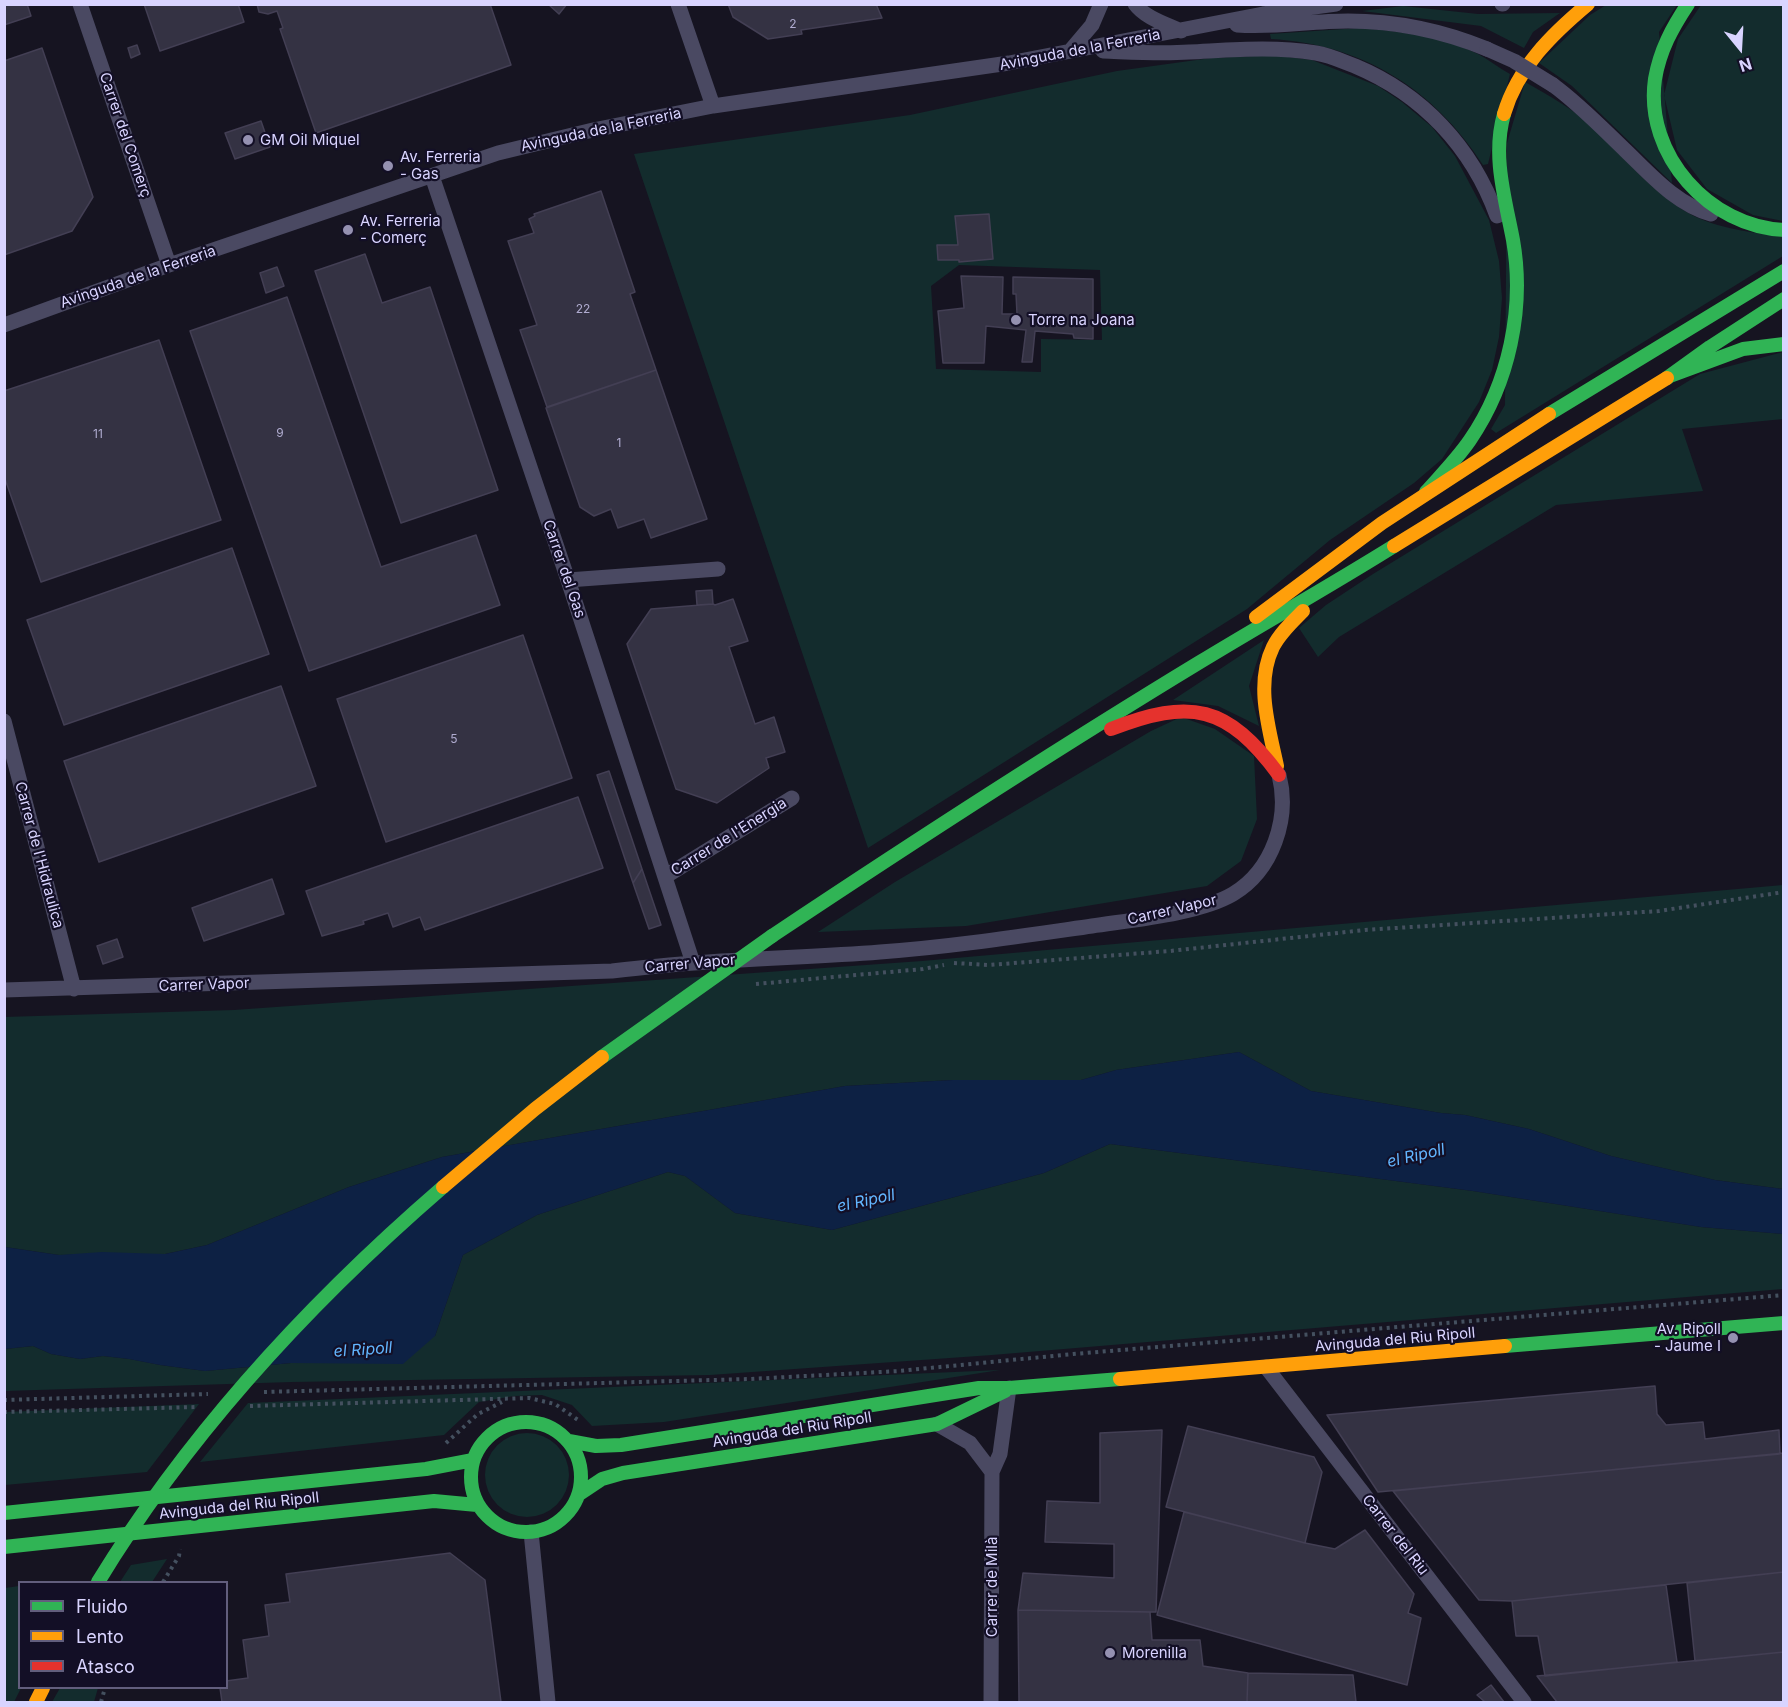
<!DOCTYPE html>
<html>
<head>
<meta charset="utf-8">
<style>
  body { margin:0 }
  #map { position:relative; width:1788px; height:1707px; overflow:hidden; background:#161421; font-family:Inter,sans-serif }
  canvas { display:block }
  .frame { position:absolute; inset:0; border:6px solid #d9d4ff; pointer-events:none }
  .legend { position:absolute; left:18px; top:1581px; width:210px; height:108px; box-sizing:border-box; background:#130f26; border:2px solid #625e7d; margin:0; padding:8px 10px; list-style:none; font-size:18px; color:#d9d4ff }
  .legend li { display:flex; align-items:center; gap:12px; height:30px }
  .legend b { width:30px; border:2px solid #625e7d }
  .north { position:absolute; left:1710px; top:18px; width:60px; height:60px; -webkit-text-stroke:4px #130f26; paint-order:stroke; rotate:162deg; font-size:16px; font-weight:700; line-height:24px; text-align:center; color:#d9d4ff }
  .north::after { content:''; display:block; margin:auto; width:21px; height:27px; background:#d9d4ff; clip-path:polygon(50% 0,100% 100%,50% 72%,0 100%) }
</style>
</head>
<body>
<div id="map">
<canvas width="1788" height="1707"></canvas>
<div class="frame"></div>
<ul class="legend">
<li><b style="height:8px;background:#30b455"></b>Fluido</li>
<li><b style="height:8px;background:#ff9f0a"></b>Lento</li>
<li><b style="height:8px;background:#e5322d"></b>Atasco</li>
</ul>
<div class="north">N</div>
</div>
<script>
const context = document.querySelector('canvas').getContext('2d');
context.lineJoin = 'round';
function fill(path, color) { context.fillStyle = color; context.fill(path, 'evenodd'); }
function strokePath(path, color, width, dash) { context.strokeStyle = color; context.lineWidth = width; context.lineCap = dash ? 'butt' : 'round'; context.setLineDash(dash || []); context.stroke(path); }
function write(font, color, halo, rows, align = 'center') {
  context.font = font + ' Inter,sans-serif'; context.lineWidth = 4.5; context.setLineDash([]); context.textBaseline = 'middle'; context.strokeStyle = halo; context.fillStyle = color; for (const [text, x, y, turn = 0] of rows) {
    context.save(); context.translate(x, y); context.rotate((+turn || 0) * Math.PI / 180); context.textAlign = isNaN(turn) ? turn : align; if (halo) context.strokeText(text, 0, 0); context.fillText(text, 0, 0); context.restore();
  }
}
const green = new Path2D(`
  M1606,5h71l-18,27 13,151 -100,-97 -33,-23 51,-48z
  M1701,5h82v216l-30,-6 -46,-26 -30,-39 -13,-55 14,-56z
  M1403,6l75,8 82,-1 -27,19 -9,16 -43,-22 -119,-15z
  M1359,28c40,3 82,8 119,26 11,6 21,14 32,20l-22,90 -5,1c-49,-76 -121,-121 -212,-126l-1,-5z
  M1256,56h24l32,4 66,26 24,16 30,25 23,29 34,64 10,41 3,37 -3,39 -7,33 -13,32 -37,57 -28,24 -84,57 -83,69 -379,239 -234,-694 276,-39 207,-44 94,-13zM959,265l141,5 2,70 -61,-1v33l-105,-3 -5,-83z
  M1525,82c25,14 48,27 69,46 31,30 57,64 96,86 28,15 62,18 93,23v19l-287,177 -5,-4 14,-24 2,-262z
  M1783,352v67l-101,10 21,62 -147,14 -217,132 -21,20 -19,-29 27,-23 47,-31 327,-200z
  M1264,640l-15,46 10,40 -41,-20 -45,-6z
  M1181,717l34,12 39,27 3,63 -16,42 -34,25 -241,40 -148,6 77,-50 256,-151z
  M1783,885v304l-68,-9 -104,-24 -82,-27 -64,-14 -24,-2 -130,-22 -72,-39 -123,18 -35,10h-128l-108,6 -403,71 -93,30 -142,58 -42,9 -106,1 -54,-8 -1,-230 230,-7 688,-49z
  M1110,1144l363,47 228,36 82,7v55l-791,66 -282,20 -418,7 -287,9v-42l28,-3 18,8 29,5 23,-3 27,3 30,6 45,6 86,-8 144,-27 28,-81 74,-40 131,-43 17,4 50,37 97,17 212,-57z
  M1000,1370l-336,52 -72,4 -20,-21 -30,-10 -28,1 -35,6 -35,33 -244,27 48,-59z
  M199,1404l-52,68 -142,13v-73z
  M485 1475a42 42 0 1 1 84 0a42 42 0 1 1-84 0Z
  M167,1559l-15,23h-32l11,-17z
  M19,1586l1,102h1l-7,14h-9v-114z
  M60,1688h38l-4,14h-42z`);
const water = new Path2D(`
  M1239,1052l72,39 130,22 24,2 64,14 82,27 104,24 68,9v45l-82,-7 -228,-36 -363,-47 -66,29 -212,57 -97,-17 -50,-37 -17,-4 -131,43 -74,40 -28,81 -32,28 -112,-1 -86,8 -45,-6 -31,-6 -26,-3 -23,3 -29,-5 -18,-8 -28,3v-102l54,8 43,-3 63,2 42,-9 142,-58 93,-30 403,-71 108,-6h128l35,-10z`);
const building = new Path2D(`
  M4,4h23l4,12 -27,9z
  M144,4h94l6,18 -84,29z
  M257,4h233l21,61 -195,68 -36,-104 3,-1 -6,-17 -9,3 -9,-2z
  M548,4h19l-8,10z
  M728,4h148l6,14 -81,12 1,4 -34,5 -35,-22z
  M137,45l3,9 -9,4 -3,-10z
  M42,48l51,149 -21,34 -68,24v-194z
  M261,121l9,26 -35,12 -10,-26z
  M601,191l34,101 -5,2 26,76 -109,37 -27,-77 17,-5 -29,-84 26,-8 -5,-14 6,-3 -1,-2z
  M989,214l4,45 -34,3v-2h-21l-1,-15h21l-3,-29z
  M365,254l17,49 48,-16 68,203 -97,33 -86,-252z
  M277,267l7,19 -18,7 -6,-20z
  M961,276l42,1 -1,37h15l-1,-20h-3v-17l80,2v60l-19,-1 -1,-4 -38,-3 -3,31h-10l4,-32 -40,-4 -2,37h-41l-5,-52 26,-3z
  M287,297l94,270 95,-32 24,70 -191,66 -119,-340z
  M159,340l62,180 -180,62 -37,-106v-85z
  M656,370l51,149 -56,19 -7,-19 -26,9 -7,-19 -17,7 -14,-9 -34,-99z
  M232,548l37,106 -205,71 -37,-105z
  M712,590l1,14 -16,1 -1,-14z
  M733,599l15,42 -19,6 26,77 19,-7 11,35 -19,6 3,10 -52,35 -41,-14 -49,-145 24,-35 62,-5 2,1z
  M523,635l49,143 -186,64 -49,-143z
  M281,686l35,100 -217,76 -35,-101z
  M609,771l33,98 -9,14 -36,-108z
  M578,797l25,71 -178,62 -5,-13 -27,10 -5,-14 -25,8 1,3 -42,12 -16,-45z
  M642,869l19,56 -12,4 -16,-46z
  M272,879l12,35 -80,27 -12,-33z
  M117,939l6,18 -20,7 -6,-18z
  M1655,1386l2,28 9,11 37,-3 2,17 74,-9 1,24 -402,38 -51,-77z
  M1188,1426l126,31 8,15 -17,71 -139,-36z
  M1162,1430l-6,182 -138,-2 5,-37 91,5v-34l-69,-2 2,-41 53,2v-70z
  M1784,1453v119l-272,29 -33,-1 -86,-109z
  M1184,1512l121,31 30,6 30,-19 49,64 -6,19 13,5 -14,67 -250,-70z
  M450,1553l35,27 16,122h-279l-2,-14h6v-7l22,-3 -5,-38 26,-4 -4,-31 25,-3 -4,-28z
  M1784,1572v80l-89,9 -8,-78z
  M1666,1585l11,77 -132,14 -7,-40h-22l-4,-35z
  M1018,1610l132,2 2,28h48l3,26 45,7 -1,29h-228z
  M1784,1652v50h-227l-20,-26z
  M1248,1673l105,2 3,27h-109z
  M1491,1685l13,17h-19l-8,-7z`);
const path = new Path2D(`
  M954,963l35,2 181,-14 195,-21 294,-19 125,-19
  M756,984l167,-15 21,-4
  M264,1392l486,-13 149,-8 174,-17 711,-59
  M4,1400l204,-6
  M250,1406l279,-8 26,6 26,18
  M4,1412l194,-5
  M446,1443l32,-29 24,-12
  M163,1582l16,-26 1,-7
  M101,1702l4,-14`);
const street = new Path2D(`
  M80,4l89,261
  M678,4l35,102
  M1135,4c10,14 31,20 46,27
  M1502,4h1
  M1237,25c38,3 73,-4 111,-4 48,0 95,10 139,28
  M1070,51l22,-26 9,-21
  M1103,51c28,1 57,3 86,1 43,-2 84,-6 127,1 13,2 26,8 39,13 67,28 117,81 142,150
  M1553,85c26,19 49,43 73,66 25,24 50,53 85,63
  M432,176l136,404 125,383
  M4,325l165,-60 329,-112 95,-23 120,-24 296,-43 254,-49 73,-10
  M568,580l150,-11
  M4,721l70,268
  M666,876l126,-78
  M4,990l608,-19c27,-3 54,-6 82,-8 61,-5 124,-6 186,-11 70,-5 142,-16 212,-26 39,-6 107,-12 141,-32 40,-24 57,-76 46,-119
  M1266,1367l258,335
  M937,1424l33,19 22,29
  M531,1532l17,170
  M991,1702l1,-230 8,-18 9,-66`);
const fast = new Path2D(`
  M1688,4c-16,24 -28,46 -33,75 -11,76 55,148 129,151
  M1670,376l73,-27 41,-5
  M1667,378l43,-31 74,-48
  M1549,414l235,-143
  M1426,492c15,-17 31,-33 44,-52 39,-57 55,-132 43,-200 -8,-42 -21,-84 -9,-126
  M772,936c141,-94 283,-186 428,-274 64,-39 130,-76 194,-116
  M1505,1346l279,-23
  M471 1477a55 55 0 1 1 110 0a55 55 0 1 1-110 0Z
  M569,1441l27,5 25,-1 358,-57h30l111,-9
  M578,1495l24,-16 21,-6 314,-49 68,-33
  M4,1513l422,-44 47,-9
  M4,1547l430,-46 43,4`);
const slow = new Path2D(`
  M1504,114c14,-47 48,-80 84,-110
  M1394,546l273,-168
  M1256,617l126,-94 167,-109
  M1277,766c-8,-38 -22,-82 -4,-119 7,-14 19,-25 30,-36
  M1120,1379l385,-33
  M36,1702l7,-14`);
const jam = new Path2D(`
  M1111,729c80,-31 116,-24 168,46`);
const streetBridge = new Path2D(`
  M1487,49l27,12 39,24`);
const fastBridge = new Path2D(`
  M602,1057l170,-121
  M98,1582c92,-151 212,-280 345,-395`);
const slowBridge = new Path2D(`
  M443,1187l92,-78 67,-52`);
const markers = [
  [248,140,6,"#9591b1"],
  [388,166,6,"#9591b1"],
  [348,230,6,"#9591b1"],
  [1016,320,6,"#9591b1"],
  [1733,1338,6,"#9591b1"],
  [1110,1653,6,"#9591b1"]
];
const numberNames = [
  ["2",793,24],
  ["22",583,309],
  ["9",280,433],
  ["11",98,434],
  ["1",619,443],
  ["5",454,739]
];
const streetNames = [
  ["Avinguda de la Ferreria",1080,50,-11],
  ["Avinguda de la Ferreria",601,130,-12],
  ["Carrer del Comerç",125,135,71],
  ["Avinguda de la Ferreria",138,277,-19],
  ["Carrer del Gas",564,569,71],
  ["Carrer de l'Energia",729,837,-32],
  ["Carrer de l'Hidraulica",39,855,75],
  ["Carrer Vapor",1172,910,-13],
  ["Carrer Vapor",690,964,-5],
  ["Carrer Vapor",204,985,-2],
  ["Avinguda del Riu Ripoll",1395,1340,-5],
  ["Avinguda del Riu Ripoll",792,1430,-9],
  ["Avinguda del Riu Ripoll",239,1506,-6],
  ["Carrer del Riu",1395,1535,52],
  ["Carrer de Milà",992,1587,-90]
];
const poiNames = [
  ["GM Oil Miquel",260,140],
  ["Av. Ferreria",400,157],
  ["- Gas",400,174],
  ["Av. Ferreria",360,221],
  ["- Comerç",360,238],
  ["Torre na Joana",1028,320],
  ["Av. Ripoll",1721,1329,"right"],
  ["- Jaume I",1721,1346,"right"],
  ["Morenilla",1122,1653]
];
const waterNames = [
  ["el Ripoll",1416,1156,-13],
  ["el Ripoll",866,1201,-12],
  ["el Ripoll",363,1350,-4]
];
fill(green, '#132c2d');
fill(water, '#0d2144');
fill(building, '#343243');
strokePath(building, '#433f54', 1.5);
strokePath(path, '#44505f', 4, [3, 4.5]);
strokePath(street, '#4a4962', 15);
strokePath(fast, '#30b455', 14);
strokePath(slow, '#ff9f0a', 14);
strokePath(jam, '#e5322d', 14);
strokePath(streetBridge, '#4a4962', 15);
strokePath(fastBridge, '#30b455', 14);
strokePath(slowBridge, '#ff9f0a', 14);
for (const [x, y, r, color] of markers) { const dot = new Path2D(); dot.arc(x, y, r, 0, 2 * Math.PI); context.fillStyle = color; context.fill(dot); strokePath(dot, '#130f26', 2); }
write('12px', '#b0acd0', null, numberNames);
write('15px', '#d9d4ff', '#130f26', streetNames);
write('15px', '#d9d4ff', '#130f26', poiNames, 'left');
write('italic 16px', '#62b6ff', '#130f26', waterNames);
</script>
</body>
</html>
